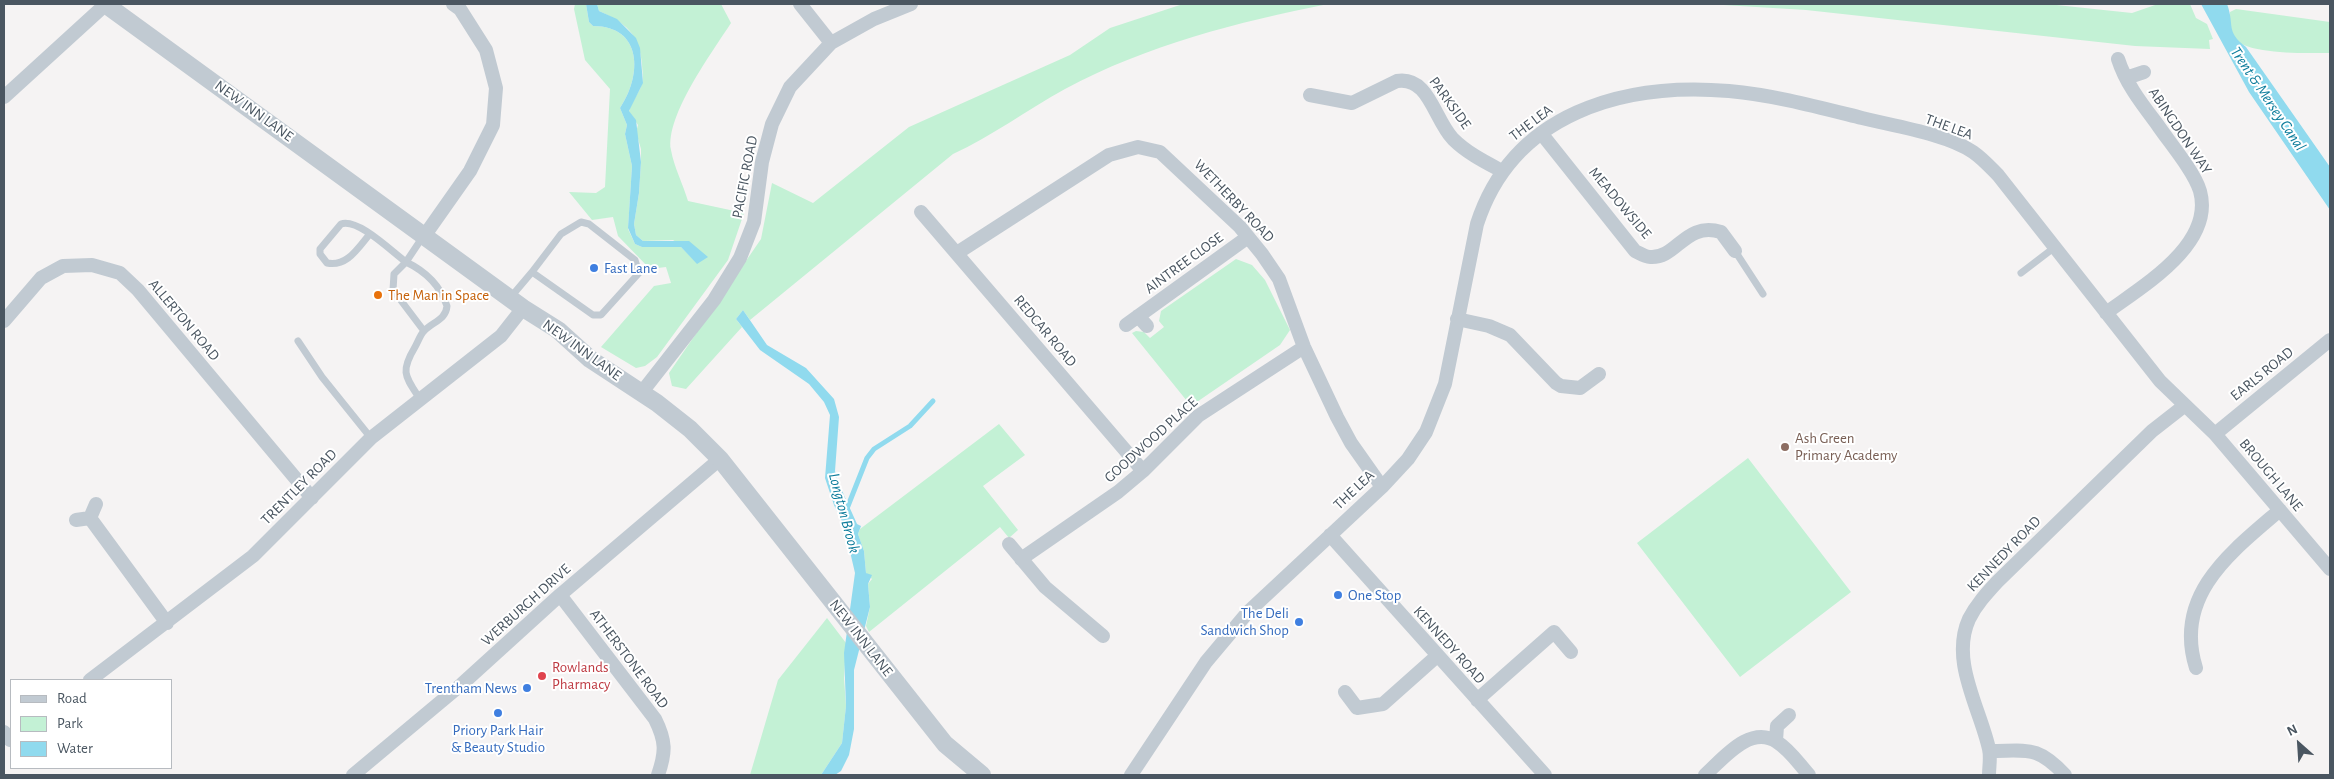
<!DOCTYPE html>
<html>
<head>
<meta charset="utf-8">
<style>
  body { margin:0 }
  #map { position:relative; width:2334px; height:779px; overflow:hidden; background:#f5f3f3; font-family:"Alegreya Sans",sans-serif }
  canvas { display:block }
  .frame { position:absolute; inset:0; border:5px solid #4a5661; pointer-events:none }
  .legend { position:absolute; left:10px; top:679px; width:162px; height:90px; box-sizing:border-box; background:#fff; border:1px solid #b7bbc0; margin:0; padding:6px 9px; list-style:none; font-size:15px; color:#4a5661 }
  .legend li { display:flex; align-items:center; gap:10px; height:25px }
  .legend b { width:25px; border:1px solid #b7bbc0 }
  .north { position:absolute; left:2274px; top:719px; width:50px; height:50px; -webkit-text-stroke:4px #fff; paint-order:stroke; rotate:334deg; font-size:14px; font-weight:700; line-height:20px; text-align:center; color:#4a5661 }
  .north::after { content:''; display:block; margin:auto; width:18px; height:22px; background:#4a5661; clip-path:polygon(50% 0,100% 100%,50% 72%,0 100%) }
</style>
</head>
<body>
<div id="map">
<canvas width="2334" height="779"></canvas>
<div class="frame"></div>
<ul class="legend">
<li><b style="height:6px;background:#c1cad2"></b>Road</li>
<li><b style="height:14px;background:#c3f1d5"></b>Park</li>
<li><b style="height:14px;background:#90daee"></b>Water</li>
</ul>
<div class="north">N</div>
</div>
<script>
const context = document.querySelector('canvas').getContext('2d');
context.lineJoin = 'round';
function fill(path, color) { context.fillStyle = color; context.fill(path, 'evenodd'); }
function strokePath(path, color, width, dash) { context.strokeStyle = color; context.lineWidth = width; context.lineCap = dash ? 'butt' : 'round'; context.setLineDash(dash || []); context.stroke(path); }
function write(font, color, halo, rows, align = 'center') {
  context.font = font + ' "Alegreya Sans",sans-serif'; context.lineWidth = 4; context.setLineDash([]); context.textBaseline = 'middle'; context.strokeStyle = halo; context.fillStyle = color; for (const [text, x, y, turn = 0] of rows) {
    context.save(); context.translate(x, y); context.rotate((+turn || 0) * Math.PI / 180); context.textAlign = isNaN(turn) ? turn : align; if (halo) context.strokeText(text, 0, 0); context.fillText(text, 0, 0); context.restore();
  }
}
const green = new Path2D(`
  M575,4h11l3,18 4,4c50,0 49,50 27,82l7,17 -2,9 7,32 -4,63 7,15 7,3h39l16,16 5,-3 -29,-20 -30,1 -7,-6 -2,-11 5,-31 2,-31v-13l-5,-17 2,-7 -9,-13c2,-11 10,-18 13,-28 2,-6 0,-14 0,-20 -3,-30 -16,-41 -43,-53l-2,-7h124l10,19c-18,28 -66,93 -60,127 3,17 12,34 17,51l56,12 -16,47 -71,97 -12,9 -9,2 -35,-21 53,-61 17,-3 -5,-16 -16,2 -32,-33 -5,-19 -21,3 -23,-28 27,1 9,-6 5,-98 -25,-29 -11,-51z
  M1183,4h145c-90,18 -181,41 -263,85 -38,21 -73,47 -112,65l-203,166 -7,-10 -7,9 6,8 -56,62 -14,-3 -3,-13 92,-134 11,-56 41,20 96,-76 161,-72 40,-27z
  M1707,4h340l85,9 26,-9h32l6,14 11,6 6,15 -4,1 1,9 -75,-3 -329,-36z
  M2236,9l94,13v31c-20,0 -82,2 -95,-14 -6,-8 -5,-18 -5,-27z
  M1236,259l16,6 13,15 25,50 -10,15 -89,61 -59,-73 4,-2 8,1 6,6 14,-11 -5,-6 2,-10z
  M999,424l26,31 -42,31 35,44 -9,8 -9,-11 -131,105 -3,-6 4,-19 -2,-23 4,-5 -6,-6 -2,-22 -6,-17 2,-5z
  M1748,458l103,134 -111,85 -103,-134z
  M827,618l19,25 -2,35 2,28 -4,37 -21,32h-71l28,-95z`);
const water = new Path2D(`
  M586,4h11l2,7 18,8 19,19 4,10 3,35 -14,28 7,9 5,42 -2,31 -5,31 2,11 7,6h46l19,16 -11,7 -16,-17h-39l-7,-3 -7,-16 4,-62 -7,-32 2,-9 -7,-17c22,-32 23,-82 -27,-82l-4,-4z
  M2201,4h26c8,21 -2,27 19,43l84,120v43l-81,-118z
  M743,310l24,35 39,23 28,31 5,18 -4,54 4,13 18,40 4,2 -3,8 6,17 2,22 6,2 -4,9 2,23 -16,63v59l-5,26 -8,16 -6,4h-14l21,-32 4,-37 -2,-53 11,-80 -11,-47 -10,-21 -9,-27 5,-63 -6,-13 -15,-18 -49,-34 -24,-31z`);
const stream = new Path2D(`
  M846,511l21,-53 7,-9 36,-23 23,-25`);
const service = new Path2D(`
  M369,235c-11,13 -22,32 -42,28l-7,-9v-5l21,-25c17,-6 50,27 65,38l18,-27
  M1735,251l28,43
  M2021,273l34,-26
  M510,298l22,-26 61,43h8l38,-42 -4,-13 -46,-36 -8,-2 -20,12 -29,38
  M298,341l24,36 49,61
  M420,399c-15,-23 -20,-27 -5,-52 3,-5 5,-12 9,-16 8,-9 22,-11 23,-25 -7,-21 -22,-35 -41,-44l-12,12 -1,16 31,41`);
const minor = new Path2D(`
  M800,4l31,39
  M2126,78l18,-6
  M1310,95l42,8 45,-22c32,-5 37,38 56,58 14,14 32,23 49,32
  M4,97l102,-93
  M1541,133l94,118c4,2 10,6 15,6 27,2 35,-36 71,-25l14,19
  M921,212l222,259
  M425,235l45,-64 23,-46 3,-37 -10,-38 -26,-41 -7,-5
  M957,253l152,-98 29,-8 22,5 80,75 22,27 17,25 25,68 33,70 14,26 31,44
  M2106,313c35,-26 109,-68 94,-122 -6,-20 -31,-49 -43,-67 -15,-20 -31,-40 -39,-65
  M1138,316l9,10
  M1457,319l32,7 21,9 46,48 5,3 19,2 19,-14
  M4,321l37,-43 22,-12 29,-1 28,8 18,17 174,208
  M1126,325l122,-88
  M642,392l72,-92 26,-42 14,-36 8,-60 10,-38 18,-37 41,-44 43,-24 37,-15
  M2215,434l115,-94
  M96,504l-6,14 77,105
  M76,520l14,-2
  M1330,535l215,240
  M1009,544l36,43 58,49
  M1021,559l97,-67 25,-21 55,-55 106,-69
  M560,595l95,124c11,22 11,33 3,56
  M2196,668c-23,-73 35,-116 84,-158
  M90,680l163,-124 118,-118 130,-102 22,-28
  M1345,692l12,16 26,-4 54,-48
  M1477,700l77,-68 17,20
  M4,732l6,8
  M1776,741l1,-15 12,-11
  M1990,751c38,0 47,-6 75,24
  M353,775l109,-91 98,-89 160,-136
  M1131,775l75,-113 42,-50 134,-125 26,-28 18,-27 19,-48 32,-160c36,-111 146,-142 252,-133 45,4 89,16 133,27 32,8 85,16 111,34 10,7 17,15 25,23l162,206 55,53 115,135
  M1705,775c18,-16 45,-51 72,-33 13,8 22,22 32,33
  M1989,775c0,-8 2,-18 0,-26 -9,-41 -39,-88 -20,-130 7,-14 17,-25 28,-37l155,-151 32,-25`);
const tertiary = new Path2D(`
  M105,4l418,304 35,22 32,29 67,44 33,26 30,30 225,285 37,31`);
const markers = [
  [594,268,5,"#3f7fe0"],
  [378,295,5,"#e8710a"],
  [1785,447,5,"#8d6e63"],
  [1338,595,5,"#3f7fe0"],
  [1299,622,5,"#3f7fe0"],
  [542,676,5,"#e0444e"],
  [527,688,5,"#3f7fe0"],
  [498,713,5,"#3f7fe0"]
];
const streetNames = [
  ["PARKSIDE",1450,103,54],
  ["NEW INN LANE",254,111,36],
  ["THE LEA",1531,123,-37],
  ["THE LEA",1949,127,20],
  ["ABINGDON WAY",2180,131,56],
  ["PACIFIC ROAD",745,177,-79],
  ["WETHERBY ROAD",1234,201,46],
  ["MEADOWSIDE",1620,203,50],
  ["AINTREE CLOSE",1184,263,-36],
  ["ALLERTON ROAD",184,320,50],
  ["REDCAR ROAD",1045,331,50],
  ["NEW INN LANE",582,350,36],
  ["EARLS ROAD",2262,374,-39],
  ["GOODWOOD PLACE",1151,440,-42],
  ["BROUGH LANE",2271,475,50],
  ["TRENTLEY ROAD",299,487,-45],
  ["THE LEA",1354,490,-43],
  ["KENNEDY ROAD",2004,554,-46],
  ["WERBURGH DRIVE",526,605,-42],
  ["NEW INN LANE",861,638,52],
  ["KENNEDY ROAD",1449,645,48],
  ["ATHERSTONE ROAD",629,659,53]
];
const shopNames = [
  ["Fast Lane",604,268],
  ["One Stop",1348,595],
  ["The Deli",1289,613,"right"],
  ["Sandwich Shop",1289,630,"right"],
  ["Trentham News",517,688,"right"],
  ["Priory Park Hair",498,730,"center"],
  ["& Beauty Studio",498,747,"center"]
];
const foodNames = [
  ["The Man in Space",388,295]
];
const educationNames = [
  ["Ash Green",1795,438],
  ["Primary Academy",1795,455]
];
const healthNames = [
  ["Rowlands",552,667],
  ["Pharmacy",552,684]
];
const waterNames = [
  ["Trent & Mersey Canal",2268,99,56],
  ["Longton Brook",844,513,75]
];
fill(green, '#c3f1d5');
fill(water, '#90daee');
strokePath(stream, '#90daee', 5);
strokePath(service, '#c1cad2', 7);
strokePath(minor, '#c1cad2', 14);
strokePath(tertiary, '#c1cad2', 18);
for (const [x, y, r, color] of markers) { const dot = new Path2D(); dot.arc(x, y, r, 0, 2 * Math.PI); context.fillStyle = color; context.fill(dot); strokePath(dot, '#fff', 2); }
write('15px', '#4a5661', '#fff', streetNames);
write('15px', '#366cbe', '#fff', shopNames, 'left');
write('15px', '#c56008', '#fff', foodNames, 'left');
write('15px', '#785e54', '#fff', educationNames, 'left');
write('15px', '#be3a42', '#fff', healthNames, 'left');
write('italic 16px', '#0c7c9b', '#fff', waterNames);
</script>
</body>
</html>
